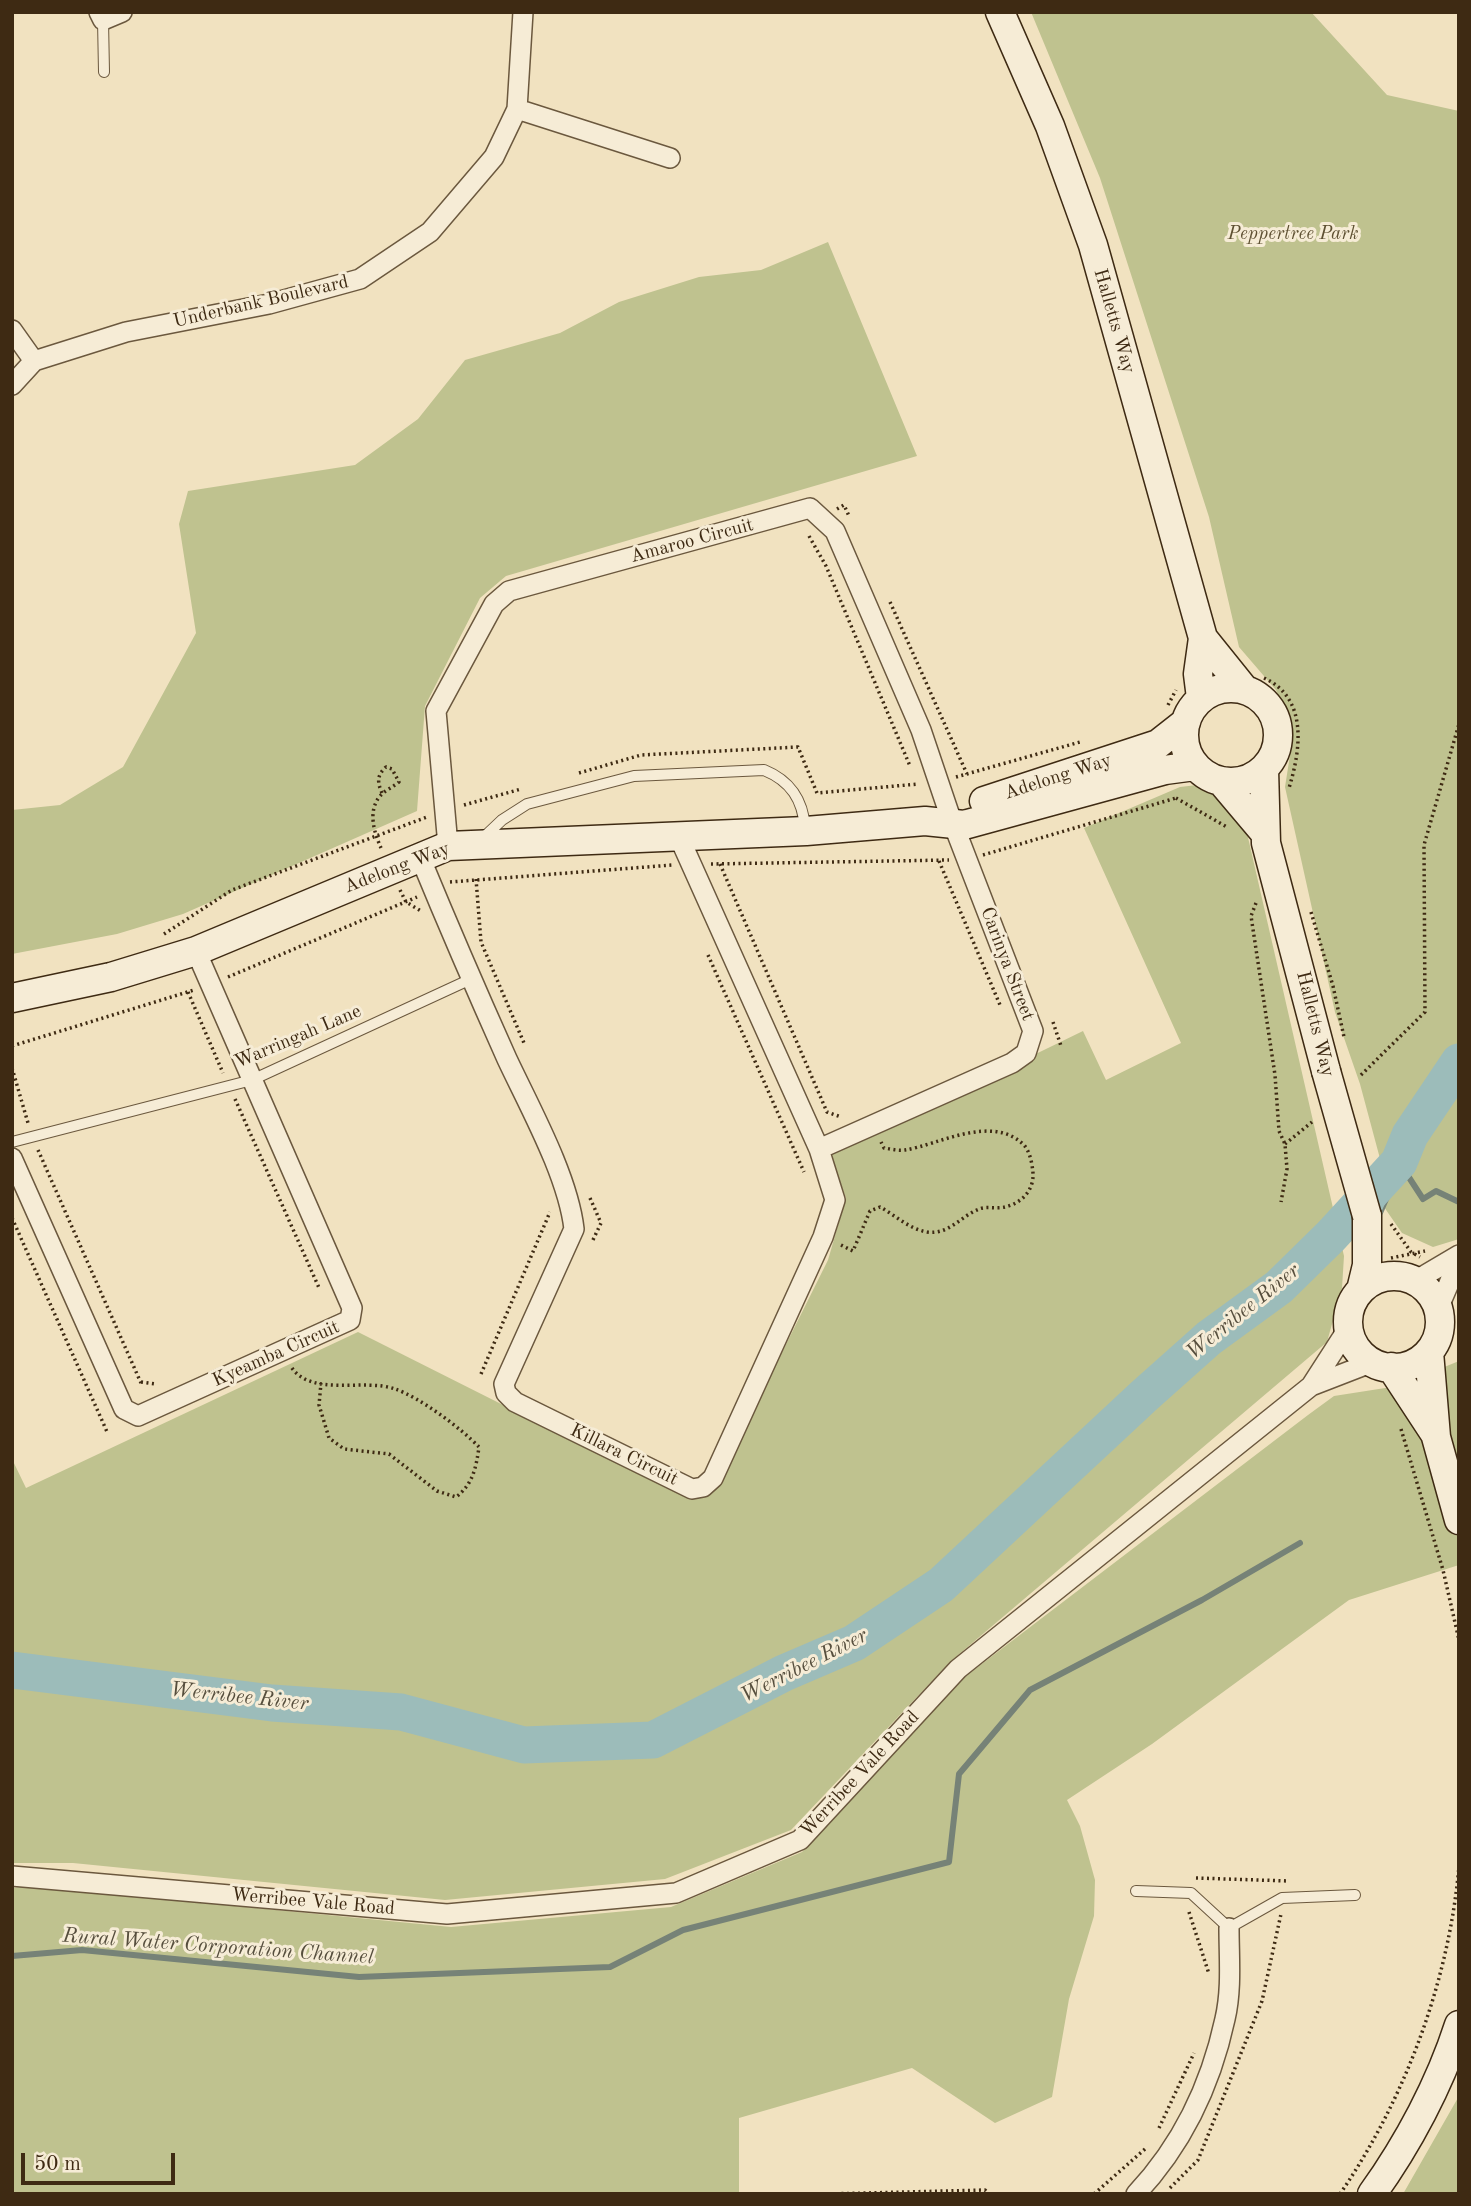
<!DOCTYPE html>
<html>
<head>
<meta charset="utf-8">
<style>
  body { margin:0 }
  #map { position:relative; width:1471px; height:2206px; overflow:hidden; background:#f1e2c0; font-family:"Old Standard TT",serif }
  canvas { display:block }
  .frame { position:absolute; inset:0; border:14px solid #3e2a13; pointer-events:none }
  .scale { position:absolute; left:21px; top:2153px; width:154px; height:32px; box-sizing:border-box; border:4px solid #3e2a13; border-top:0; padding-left:9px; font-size:21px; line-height:24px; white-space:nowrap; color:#3e2a13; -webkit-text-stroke:5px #f6ecd6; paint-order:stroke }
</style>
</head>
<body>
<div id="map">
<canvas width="1471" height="2206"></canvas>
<div class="frame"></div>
<div class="scale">50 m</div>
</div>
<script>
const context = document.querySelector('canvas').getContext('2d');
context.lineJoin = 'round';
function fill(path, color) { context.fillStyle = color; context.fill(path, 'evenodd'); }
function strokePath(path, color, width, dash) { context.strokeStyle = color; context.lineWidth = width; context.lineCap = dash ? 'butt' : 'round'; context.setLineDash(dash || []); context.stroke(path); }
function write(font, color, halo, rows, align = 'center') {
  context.font = font + ' "Old Standard TT",serif'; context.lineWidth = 6; context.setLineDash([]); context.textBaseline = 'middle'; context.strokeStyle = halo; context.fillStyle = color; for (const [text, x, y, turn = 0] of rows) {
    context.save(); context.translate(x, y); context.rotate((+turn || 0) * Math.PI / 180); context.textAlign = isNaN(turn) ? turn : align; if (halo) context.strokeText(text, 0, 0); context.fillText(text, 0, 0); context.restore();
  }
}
const green = new Path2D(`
  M1031,12h280l76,83 72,16v942l-52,81 -21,47 -26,-97 -25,-72 -50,-225 8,-51 -17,-46 -37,-43 -30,-130 -109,-339z
  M828,242l89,214 -411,120 -26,22 -55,108 -8,105 -234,103 -66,20 -105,20v-144l48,-5 63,-38 73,-134 -17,-109 9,-33 167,-26 63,-46 47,-59 95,-27 59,-31 80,-25 62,-7z
  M1197,785l24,4 23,31 100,436 -2,32 -15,54 -376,319 -160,169 -126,49 -220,21 -372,-37h-61v-404l14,29 332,-156 330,166 27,-11 113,-227 18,-62 -16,-44 253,-123 23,49 75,-37 -97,-215 96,-41z
  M1459,1072v167l-26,8 -31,-14 -18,-26 30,-67z
  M1459,1361v204l-110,35 -197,144 -85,56 13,26 15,54 -1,36 -25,83 -17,98 -57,26 -83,-55 -173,50v76h-727v-306l17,-2 422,41 220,-20 131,-55 164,-176 342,-261 26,-19 64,-10z
  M1459,2096v98h-56z`);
const water = new Path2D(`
  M1459,1053v19l-45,68 -35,80 -8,-6 36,-80z`);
const stream = new Path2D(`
  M1399,1162l24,37 13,-8 23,11
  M12,1956l70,-6 277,27 251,-10 73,-37 266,-68 10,-88 71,-84 172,-90 98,-57`);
const river = new Path2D(`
  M12,1670l260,33 129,9 123,33 129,-5 131,-67 70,-30 87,-58 204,-190 64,-57 70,-51 52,-51 68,-74 11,-27 49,-73`);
const path = new Path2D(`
  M837,509l7,-4 5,11
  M809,536l17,30 84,200
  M890,602l77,172
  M1264,678c44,20 37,71 25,110
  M1168,705l8,-15
  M579,773l62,-18 157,-8 19,46 101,-9
  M956,777l124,-35
  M1176,798l51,29
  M464,805l57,-16
  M381,848c-7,-16 -14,-38 0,-53 5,-5 12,-8 18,-13l-7,-13 -6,-2c-9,8 -9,15 -4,26
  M983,855l193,-57
  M939,861l61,144
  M711,864l238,-4
  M720,864l107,248 14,5
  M476,879l5,63 43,101
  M450,882l222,-17
  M400,890l6,12 15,9
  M1256,903l-5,13 24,159 4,56 6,13 2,25 -6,33
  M1311,912l22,74 11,51
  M164,934l68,-44 195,-73
  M708,955l96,217
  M228,977l189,-80
  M188,992l35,81
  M1053,1022l8,24
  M12,1046l182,-56
  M12,1068l16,55
  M1361,1075l64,-63 -1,-167 35,-121
  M235,1099l85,191
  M1285,1144l27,-22
  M38,1150l103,233
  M590,1198l11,25 -9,19
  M12,1218l96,216
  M1391,1224l20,28 9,5
  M841,1245l12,6 17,-40 10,-4c15,8 29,22 47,25 22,3 34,-16 52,-23 7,-3 18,0 26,-2 17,-4 29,-17 28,-34 -1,-10 -3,-22 -10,-29 -32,-30 -85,1 -118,6 -7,1 -14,-1 -21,-2l-3,-6
  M1391,1258l34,-7
  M1449,1341l4,-19
  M292,1368c20,29 73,10 103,21 24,8 66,39 84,58 -3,21 -6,37 -23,50l-19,-6 -48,-37 -45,-5 -15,-11 -10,-33 2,-22
  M481,1374l69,-162
  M141,1382l15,2
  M1401,1429l42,141 16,70
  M1196,1878l93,3
  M1189,1912l20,62
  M1159,2128l35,-75
  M1170,2188l28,-28 64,-159 19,-87
  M825,2194l160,-4 4,4
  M1094,2194l51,-45
  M1340,2194c65,-95 109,-213 119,-328`);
const lane = new Path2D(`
  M103,20l1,52
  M483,838l19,-18 25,-16 107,-28 130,-6c27,11 39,30 41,58
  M12,1142l240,-62 219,-101
  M1136,1891l55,2 38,35 53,-30 73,-3`);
const street = new Path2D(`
  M99,12l4,8 19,-8
  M517,109l153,49
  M12,330l22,31
  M12,385l22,-24 92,-29 143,-28 91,-25 70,-47 64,-75 23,-48 6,-97
  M448,846l-12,-135 58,-107 15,-13 301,-83 25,23 86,199 28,83 84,218 -7,22 -14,10 -193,86
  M420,857c28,68 57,135 87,202 23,49 61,117 67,170l-70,155 2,9 9,9 177,87 11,-2 10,-9 110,-241 12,-37 -16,-51 -140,-312
  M12,1158l112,251 14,7 212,-96 2,-12 -156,-357
  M1415,1281l44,-26
  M1438,1309l21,-49
  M1311,1386l38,-59
  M12,1876l435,38 229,-21 124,-53 158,-171 353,-283 62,-24
  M1136,2194c46,-49 75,-110 89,-175 7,-30 4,-61 4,-91`);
const secondary = new Path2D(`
  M1000,12l50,114 43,119 110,393 41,51
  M1184 735a47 47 0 1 1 94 0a47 47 0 1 1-94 0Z
  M1201,698l-3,-24 5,-36
  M1264,769l2,74 60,228
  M1221,781l43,51
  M984,801l174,-57 28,-22
  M12,998l99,-21 85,-26 252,-105 358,-15 119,-10 39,4 201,-55 30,-4
  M1348 1322a46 46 0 1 1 92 0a46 46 0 1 1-92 0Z
  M1361,1290l6,-25v-49
  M1429,1352l7,85 23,83
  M1391,1367l44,67
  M1372,2194c36,-50 68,-110 87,-169`);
const secondaryBridge = new Path2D(`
  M1326,1071l41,145`);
const parkNames = [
  ["Peppertree Park",1293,234]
];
const streetNames = [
  ["Underbank Boulevard",261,302,-13],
  ["Halletts Way",1114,321,74],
  ["Amaroo Circuit",692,541,-15],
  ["Adelong Way",1058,777,-18],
  ["Adelong Way",397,868,-21],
  ["Carinya Street",1007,964,69],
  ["Halletts Way",1315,1024,76],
  ["Warringah Lane",298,1037,-23],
  ["Kyeamba Circuit",276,1354,-24],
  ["Killara Circuit",624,1455,26],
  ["Werribee Vale Road",860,1774,-47],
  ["Werribee Vale Road",313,1902,5]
];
const waterNames = [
  ["Werribee River",1243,1312,-39],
  ["Werribee River",804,1666,-27],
  ["Werribee River",239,1697,6],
  ["Rural Water Corporation Channel",218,1947,4]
];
fill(green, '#bfc28f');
fill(water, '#9cbcba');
strokePath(water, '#768277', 2);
strokePath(stream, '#768277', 6);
strokePath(river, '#9cbcba', 37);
strokePath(lane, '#6b583e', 12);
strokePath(street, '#6b583e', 22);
strokePath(secondary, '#3e2a13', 31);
strokePath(path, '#3e2a13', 3.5, [2, 3.5]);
strokePath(lane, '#f6ecd6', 10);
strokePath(street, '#f6ecd6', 19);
strokePath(secondary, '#f6ecd6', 28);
strokePath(secondaryBridge, '#3e2a13', 31, []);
strokePath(secondaryBridge, '#f6ecd6', 28);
write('italic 19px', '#5e5032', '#f6ecd6', parkNames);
write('19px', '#3e2a13', '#f6ecd6', streetNames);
write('italic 21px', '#564e3d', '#f6ecd6', waterNames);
</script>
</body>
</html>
